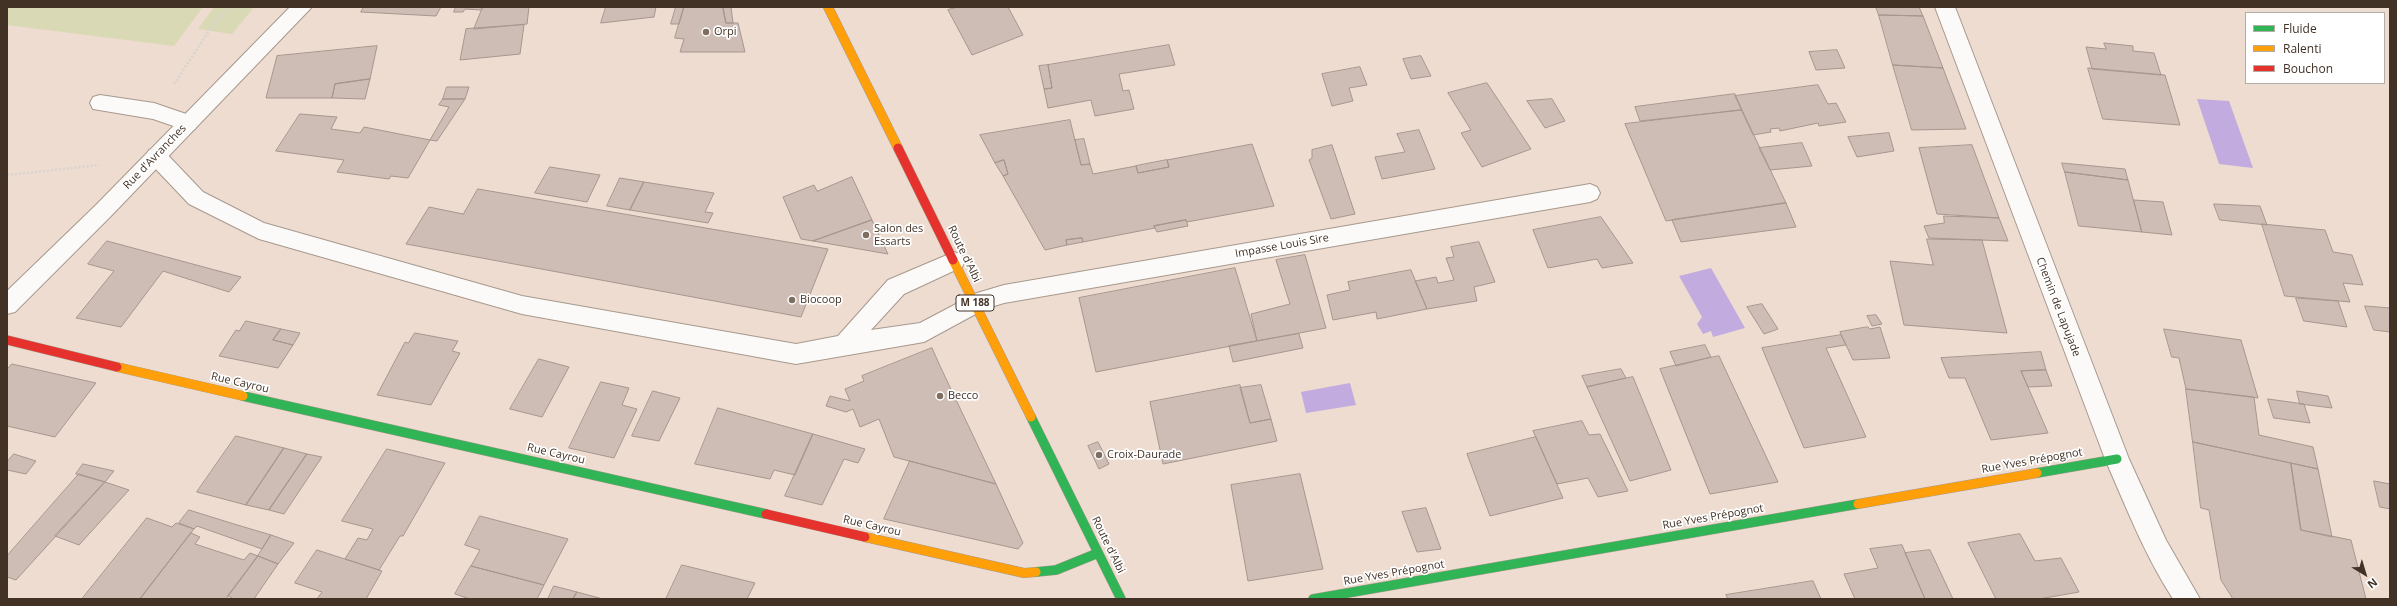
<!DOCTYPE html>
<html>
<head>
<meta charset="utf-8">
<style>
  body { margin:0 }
  #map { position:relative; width:2397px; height:606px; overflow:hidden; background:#eddccf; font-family:"Open Sans",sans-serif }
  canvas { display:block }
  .frame { position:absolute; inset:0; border:8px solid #423226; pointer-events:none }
  .legend { position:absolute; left:2245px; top:12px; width:140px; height:72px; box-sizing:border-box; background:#fff; border:1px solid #b3ada8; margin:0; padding:5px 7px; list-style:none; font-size:12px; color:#423226 }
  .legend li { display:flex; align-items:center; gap:8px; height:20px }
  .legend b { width:20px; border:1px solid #b3ada8 }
  .north { position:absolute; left:2345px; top:554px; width:40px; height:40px; -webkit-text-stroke:3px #fff; paint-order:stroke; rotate:142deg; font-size:11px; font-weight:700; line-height:16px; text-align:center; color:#423226 }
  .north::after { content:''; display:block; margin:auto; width:14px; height:18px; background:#423226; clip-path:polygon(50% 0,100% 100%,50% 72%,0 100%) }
</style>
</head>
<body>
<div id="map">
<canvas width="2397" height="606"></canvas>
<div class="frame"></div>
<ul class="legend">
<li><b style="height:5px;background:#30b455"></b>Fluide</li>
<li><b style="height:5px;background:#ff9f0a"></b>Ralenti</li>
<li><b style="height:5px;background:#e5322d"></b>Bouchon</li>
</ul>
<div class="north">N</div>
</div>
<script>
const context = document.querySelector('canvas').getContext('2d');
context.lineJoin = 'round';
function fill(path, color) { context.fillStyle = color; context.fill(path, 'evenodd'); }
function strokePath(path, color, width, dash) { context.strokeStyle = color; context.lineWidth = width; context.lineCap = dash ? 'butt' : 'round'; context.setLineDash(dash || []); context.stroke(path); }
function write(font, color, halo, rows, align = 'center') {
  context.font = font + ' "Open Sans",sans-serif'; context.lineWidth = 3.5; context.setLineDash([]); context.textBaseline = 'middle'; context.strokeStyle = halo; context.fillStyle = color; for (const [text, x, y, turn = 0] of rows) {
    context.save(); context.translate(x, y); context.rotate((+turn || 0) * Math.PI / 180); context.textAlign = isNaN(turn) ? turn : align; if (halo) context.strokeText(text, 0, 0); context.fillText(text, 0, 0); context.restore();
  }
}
const green = new Path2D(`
  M7,7h196l-29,39 -167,-21z
  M214,7h40l-22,27 -34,-5z`);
const water = new Path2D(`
  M2197,99l32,2 24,67 -34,-4z
  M1711,268l34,60 -32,9 -2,-6 -8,3 -6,-10 5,-7 -23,-41z
  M1350,383l6,22 -50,8 -5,-21z`);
const building = new Path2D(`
  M364,7h77l-5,9 -75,-4z
  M456,7h27l-2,3 -16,-1 -2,3h-9z
  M483,7h46l-2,17 -53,5z
  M606,7h50l-2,10 -53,6z
  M676,7h8l-5,17h-8z
  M684,7h39l3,16h12l7,29h-65l4,-13 -9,-1z
  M723,7h8l2,16h-7z
  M958,7h50l15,28 -51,20 -24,-45z
  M1876,7h43l4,9 -44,-1z
  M1879,15l44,1 20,52 -50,-3z
  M524,25l-4,29 -60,6 6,-31z
  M2104,43l29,3v5l21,2 7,22 -69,-6 -6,-22 20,2z
  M1169,45l6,20 -56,9 4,17 6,-1 5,19 -39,7 -4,-16 -43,8 -4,-19 8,-1 -4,-23z
  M377,46l-7,33 -35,5 -3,14h-66l11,-42z
  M1837,50l8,18 -29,2 -7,-18z
  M1421,56l10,20 -20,3 -8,-20z
  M1048,65l4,23 -8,1 -5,-23z
  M1893,65l50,3 23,61 -54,1z
  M1360,67l7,18 -18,3 4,13 -21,5 -10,-32z
  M2088,68l77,7 15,50 -77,-6z
  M370,79l-5,20 -33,-1 3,-14z
  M1487,83l44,66 -49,18 -21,-34 10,-3 -23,-37z
  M1818,85l10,19 8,-1 10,19 -27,4 -1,-3 -38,8 -1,-3 -9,1 1,3 -18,3 -18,-39z
  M447,87h22l-4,12h-22z
  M1735,94l7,16 -102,11 -5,-14z
  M443,99h22l-28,42 -7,-1 19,-33 -10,-2z
  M1552,99l13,22 -20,7 -18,-27z
  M1742,110l44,93 -120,18 -41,-97z
  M300,114l37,3 -6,12 29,4 4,-6 66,13 -22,38 -17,-2 -2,3 -52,-7 7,-12 -68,-9z
  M1070,120l11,45 9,-1 3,10 43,-8 2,7 31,-6 -2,-7 85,-16 22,62 -87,16 -1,-2 -32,6 1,2 -72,14 -1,-4 -16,2 1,5 -22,5 -42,-74 5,-2 -4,-14 -9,3 -15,-28z
  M1419,130l16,39 -53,10 -7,-22 30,-5 -8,-18z
  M1889,133l5,18 -37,6 -9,-20z
  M1084,139l6,25 -9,1 -6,-25z
  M1802,143l10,23 -42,4 -11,-22z
  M1332,145l23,69 -24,5 -22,-59 3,-2v-8z
  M1972,145l27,73 -62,-4 -18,-66z
  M1004,160l4,14 -5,2 -8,-13z
  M1167,160l2,7 -31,6 -2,-7z
  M2062,163l63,6 3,11 -63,-8z
  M550,167l50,8 -13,27 -52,-9z
  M2065,172l63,8 14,52 -63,-6z
  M852,177l20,43 -59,21 -12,-2 -18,-42 31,-12 3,6z
  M620,178l24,4 -14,28 -23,-4z
  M644,182l70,11 -9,19 8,1 -5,10 -78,-13z
  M478,189l350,60 -27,68 -395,-73 23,-37 34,7z
  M2134,200l29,2 9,33 -30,-3z
  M1786,203l10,24 -115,15 -9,-22z
  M2214,204l46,2 7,19 -47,-5z
  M1944,216l55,2 9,23 -79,-3 -5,-12 20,-3z
  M1601,217l32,46 -31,5 -5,-9 -49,9 -15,-38z
  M872,220l16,34 -75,-13z
  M1186,220l2,6 -31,6 -3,-6z
  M2262,224l63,6 8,22 19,3 11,30 -20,-2 7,19 -65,-6z
  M1082,238l1,4 -16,3 -1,-5z
  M1927,239l55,1 25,93 -103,-8 -14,-64 43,4z
  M107,241l134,36 -12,15 -66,-21 -42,56 -45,-9 38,-47 -26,-7z
  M1479,242l16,40 -21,5 3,14 -50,8 -12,-28 21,-4 2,6 16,-3 -8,-22 8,-1 -3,-10z
  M1305,255l21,73 -69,13 -6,-27 39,-10 -14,-44z
  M1235,268l22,73 -161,31 -17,-74z
  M1411,270l16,39 -50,10 -1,-7 -43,8 -6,-25 23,-5 -2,-8z
  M2296,298l42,3 9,26 -43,-6z
  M1762,304l16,25 -14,5 -17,-27z
  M2365,306l25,2v24l-16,-2z
  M1876,315l6,9 -10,2 -5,-10z
  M246,321l35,8 -8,11 20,5 -15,23 -59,-12 17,-26 3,1z
  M1868,327l2,2 10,-2 10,31 -37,2 -13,-28z
  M281,329l19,4 -7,12 -20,-5z
  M2164,329l77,11 17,58 -72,-9 -7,-31 -7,-1z
  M415,333l43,8 -6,10 8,2 -29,52 -54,-10 28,-53 3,1z
  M1299,334l4,14 -70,14 -4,-16z
  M1841,335l5,10 -20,3 40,89 -62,11 -42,-100z
  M1705,345l6,12 -35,9 -6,-14z
  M932,348l8,18 56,118 -102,-27 -15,-38 -19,8 -7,-18 -7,3 -20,-6 4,-10 20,5 -5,-12 19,-8 -2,-5z
  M2041,352l5,18 -25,1 27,62 -57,7 -26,-62h-16l-8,-20z
  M1719,356l59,126 -68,12 -50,-125z
  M539,359l30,8 -27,50 -32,-8z
  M12,364l84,19 -41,54 -48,-11v-56z
  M1621,369l5,9 -39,9 -5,-11z
  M2046,370l6,16 -24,1 -7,-16z
  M1633,377l38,93 -41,11 -43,-94z
  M601,382l28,6 -7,17 15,4 -23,49 -45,-10z
  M1240,385l10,38 21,-4 6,22 -114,23 -13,-62z
  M1261,385l10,34 -21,4 -10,-35z
  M2186,389l68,8 5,38 54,12 5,22 -125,-27z
  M653,391l27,7 -21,43 -27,-5z
  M2297,391l31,5 4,12 -32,-4z
  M2268,399l36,5 6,19 -36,-5z
  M718,408l95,26 -18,41 -21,-5 -4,9 -75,-15z
  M1582,421l7,14 11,-1 28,57 -30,6 -10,-19 -31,6 -24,-53z
  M813,434l52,15 -7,14 -14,-4 -22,46 -37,-9z
  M236,436l48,12 -38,57 -49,-13z
  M1536,437l27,61 -73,18 -23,-62z
  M1098,442l11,22 -10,5 -11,-23z
  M2193,442l98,21 10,67 50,10 15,59h-133l-12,-19 -12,-70 -8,-2z
  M284,448l23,6 -38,56 -23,-5z
  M387,449l58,14 -42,73h-3l-21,34 -34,-11 13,-21 9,2 6,-11 -31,-8z
  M14,454l22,7 -10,13 -19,-4v-8z
  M307,454l15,3 -38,57 -15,-4z
  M910,461l86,23 27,59 -5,6 -134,-30z
  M2291,463l27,6 14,68 -31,-7z
  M83,464l31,7 -9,11 -29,-8z
  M79,474l26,8 -89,98 -9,-3v-21z
  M1300,474l23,95 -75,12 -17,-96z
  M2374,481l16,3v25l-10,-2z
  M105,482l24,8 -50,55 -24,-9z
  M1426,508l15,41 -24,3 -15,-40z
  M189,510l45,14 37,11 -9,14 -65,-23 -3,3 -15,-6z
  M480,516l88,23 -24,46 -73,-19 9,-16 -15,-5z
  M147,518l25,9 4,-4 18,6 -54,70h-58z
  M191,533l9,4 -5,7 49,16 6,-7 8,3 -32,43h-86z
  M2020,534l15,27 26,-3 18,34 -40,7h-43l-28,-56z
  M271,535l23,8 -16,21 -20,-8z
  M1902,545l23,54h-70l-11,-25 34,-6 -8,-19z
  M317,550l65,21 -16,28h-49l5,-7 -27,-9z
  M1930,550l23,49h-28l-20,-46z
  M258,556l20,8 -24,35h-20l-6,-3z
  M682,565l73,18 -8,16h-81z
  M471,566l73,19 -7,14h-67l-15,-5z
  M1813,581l8,18h-93l-2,-4z
  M554,586l23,6 -4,7h-25z
  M577,592l26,7h-30z`);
const path = new Path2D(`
  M174,84l37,-56 19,-21
  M7,175l92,-10`);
const lane = new Path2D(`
  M100,95l54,8 41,14 3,6 -3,6 -7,2 -35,-12 -60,-10 -3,-6 3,-6z
  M156,148l7,2 40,42 61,31 258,73 274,48 42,-8 50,-56 66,-28 8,3 3,6 -3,6 -58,27 -33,36 49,-7 55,-29 8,2 3,7 -3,7 -59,32 -128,22 -274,-50 -263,-75 -70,-35 -40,-42 -3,-6 3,-6z`);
const street = new Path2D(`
  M290,7h22l-202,210 -95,95 -8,2v-23l89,-86z
  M1935,7h20l174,452 37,81 34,59h-27c-28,-43 -47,-92 -68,-140z
  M1590,184l7,3 3,6 -3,6 -7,3 -586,101 -29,9 -8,-2 -3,-7 3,-7 37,-11z`);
const fast = new Path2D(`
  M243,396l523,118
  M1031,417l90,182
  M2037,473l80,-14
  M1036,572l20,-2 42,-17
  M1313,599l545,-95`);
const slow = new Path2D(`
  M828,7l70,141
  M953,260l78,157
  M117,367l126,29
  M1858,504l179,-31
  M865,537l159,36 12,-1`);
const jam = new Path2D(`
  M898,148l55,112
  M7,340l110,27
  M766,514l99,23`);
const markers = [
  [706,32,4,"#7e6e61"],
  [866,235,4,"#7e6e61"],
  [792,300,4,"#7e6e61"],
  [940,396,4,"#7e6e61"],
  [1099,455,4,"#7e6e61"]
];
const shields = [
  [975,303,38]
];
const shieldNames = [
  ["M 188",975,303]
];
const poiNames = [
  ["Orpi",714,32],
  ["Salon des",874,229],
  ["Essarts",874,242],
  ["Biocoop",800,300],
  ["Becco",948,396],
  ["Croix-Daurade",1107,455]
];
const streetNames = [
  ["Rue d'Avranches",155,157,-46],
  ["Impasse Louis Sire",1282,246,-10],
  ["Route d'Albi",964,254,64],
  ["Chemin de Lapujade",2058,307,69],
  ["Rue Cayrou",240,383,13],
  ["Rue Cayrou",556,454,13],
  ["Rue Yves Prépognot",2032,461,-10],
  ["Rue Yves Prépognot",1713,517,-10],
  ["Rue Cayrou",872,526,13],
  ["Route d'Albi",1108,545,64],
  ["Rue Yves Prépognot",1394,573,-10]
];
fill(green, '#dad9b6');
fill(water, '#c2abdf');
fill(building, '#cebdb5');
strokePath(building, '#a6968e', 1);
strokePath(lane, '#a7998e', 2);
strokePath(street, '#a7998e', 2);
strokePath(fast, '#a7998e', 10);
strokePath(slow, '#a7998e', 10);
strokePath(jam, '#a7998e', 10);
strokePath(path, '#d9d4d0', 2.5, [2, 2]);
fill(lane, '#fcfaf8');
fill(street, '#fcfaf8');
strokePath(fast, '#30b455', 9);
strokePath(slow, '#ff9f0a', 9);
strokePath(jam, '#e5322d', 9);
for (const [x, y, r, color] of markers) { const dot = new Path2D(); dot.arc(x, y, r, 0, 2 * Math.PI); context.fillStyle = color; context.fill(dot); strokePath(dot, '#fff', 1.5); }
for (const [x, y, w] of shields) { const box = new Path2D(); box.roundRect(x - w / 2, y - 8, w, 16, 3); context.fillStyle = '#fff'; context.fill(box); strokePath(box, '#423226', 1); }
write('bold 10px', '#423226', null, shieldNames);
write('11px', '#423226', '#fff', poiNames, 'left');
write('11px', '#423226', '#fff', streetNames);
</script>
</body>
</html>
